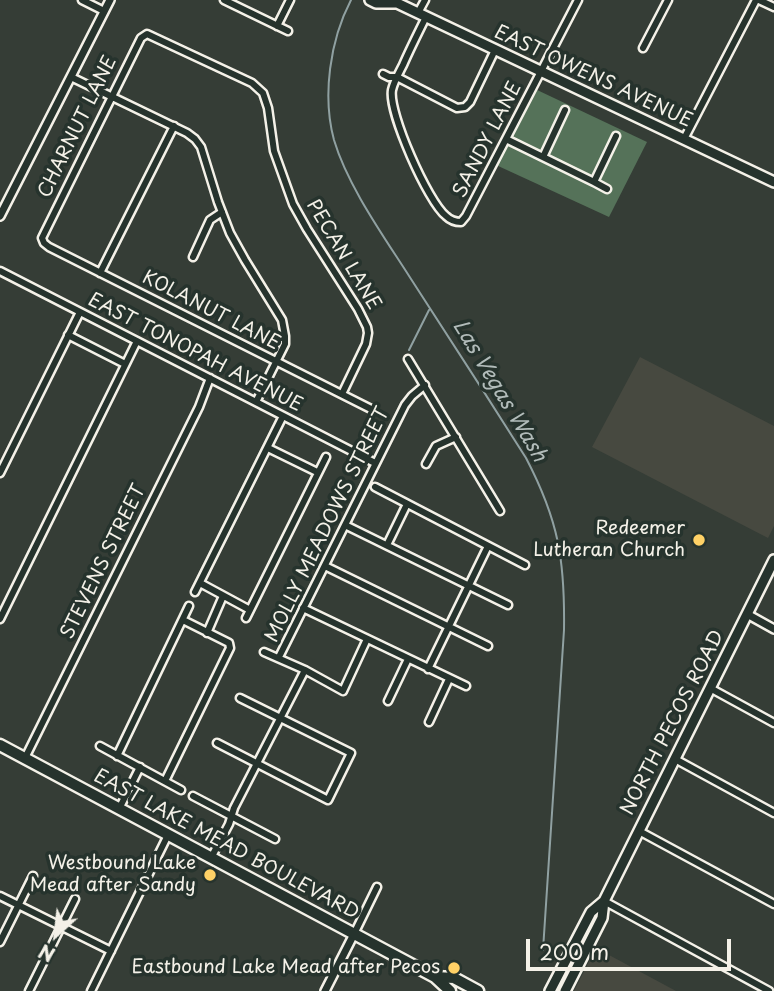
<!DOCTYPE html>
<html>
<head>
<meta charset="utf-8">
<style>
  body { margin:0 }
  #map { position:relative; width:774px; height:991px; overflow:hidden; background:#353d36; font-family:"Playpen Sans",sans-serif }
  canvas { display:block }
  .north { position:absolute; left:21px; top:900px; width:70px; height:70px; -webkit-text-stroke:5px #26332d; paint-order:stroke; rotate:207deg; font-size:19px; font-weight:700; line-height:28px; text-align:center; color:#f4f1e8 }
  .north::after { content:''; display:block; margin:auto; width:24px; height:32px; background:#f4f1e8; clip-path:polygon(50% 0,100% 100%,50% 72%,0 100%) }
  .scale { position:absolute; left:526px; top:939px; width:205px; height:32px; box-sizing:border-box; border:4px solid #f4f1e8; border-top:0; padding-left:9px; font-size:21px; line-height:24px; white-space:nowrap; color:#f4f1e8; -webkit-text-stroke:5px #26332d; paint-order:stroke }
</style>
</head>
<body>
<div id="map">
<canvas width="774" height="991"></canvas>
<div class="north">N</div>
<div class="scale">200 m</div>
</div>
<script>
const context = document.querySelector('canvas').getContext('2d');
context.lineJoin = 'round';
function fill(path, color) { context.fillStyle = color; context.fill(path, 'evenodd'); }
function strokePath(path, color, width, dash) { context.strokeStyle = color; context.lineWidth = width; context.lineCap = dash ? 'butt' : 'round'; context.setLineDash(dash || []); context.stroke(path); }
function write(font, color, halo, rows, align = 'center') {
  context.font = font + ' "Playpen Sans",sans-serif'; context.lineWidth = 7; context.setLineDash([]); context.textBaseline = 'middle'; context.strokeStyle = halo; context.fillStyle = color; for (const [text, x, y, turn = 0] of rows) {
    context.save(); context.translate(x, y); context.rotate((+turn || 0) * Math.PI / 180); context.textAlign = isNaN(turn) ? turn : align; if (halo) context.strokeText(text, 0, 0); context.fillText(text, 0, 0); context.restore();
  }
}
const built = new Path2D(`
  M640,357l134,69v100l-6,12 -176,-91z
  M596,948l80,43h-102z`);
const green = new Path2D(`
  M535,89l112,53 -38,75 -113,-52z`);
const stream = new Path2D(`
  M351,0c-21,40 -29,96 -17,140 14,47 51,98 77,139 39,60 77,119 115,179 33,63 39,103 38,172l-21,320
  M409,350l20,-40`);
const minor = new Path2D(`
  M82,0l22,11
  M224,0l64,31
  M759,0l15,7
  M418,13l7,-13
  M426,17c-8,16 -16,32 -23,48 -4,8 -9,16 -11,25 -4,22 36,112 54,126 4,4 10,6 15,6l5,-6 112,-216
  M277,26l13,-26
  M643,48l25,-48
  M383,74l6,3h8l60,31 8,-1 5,-5 25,-52
  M71,77l116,56 8,6 6,8 17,55 12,31 15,27 37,60 3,16v8l-29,58
  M506,139l88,43 13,7
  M684,139l72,-139
  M543,157l22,-47
  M594,182l22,-46
  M193,257l17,-37 12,-8
  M0,271l375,192
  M100,273l74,-147
  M68,335l57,29
  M408,359l92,152
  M342,394l24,-50 2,-11 -1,-6 -9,-18 -51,-80 -14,-25 -19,-53 -6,-43 -5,-15 -11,-10 -105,-49 -6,4 -99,200 2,5 5,4 322,162
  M268,448l49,24
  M426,464l10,-18 20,-9
  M0,473l80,-161
  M375,487l150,78
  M345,525l163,80
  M387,545l20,-41
  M325,566l163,80
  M200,583l50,27
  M195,592l88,-176
  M303,608l163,78
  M246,618l80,-161
  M0,619l137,-278
  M207,633l16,-37
  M264,652l41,18 38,21 24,-52
  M279,657l126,-252 7,-9 13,-11
  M428,669l60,-123
  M710,688l64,35
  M388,701l20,-42
  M429,722l20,-43
  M217,743l111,57 23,-47 -111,-55
  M100,746l81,44
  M117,756l72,-150
  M25,758l174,-351 11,-29
  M675,759l99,54
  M165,781l65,-133 -1,-5 -46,-23
  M193,796l82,43
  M119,809l21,-42
  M639,831l135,73
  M211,858l18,-34 5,-16 71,-138
  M0,896l111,55
  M604,901l165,90
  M354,934l23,-47
  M0,942l33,-66
  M29,991l46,-92
  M91,991l77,-156`);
const tertiary = new Path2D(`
  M0,216l110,-216
  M747,614l27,15
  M325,991l29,-57`);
const secondary = new Path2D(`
  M370,0l6,3h21l377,179
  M550,991l41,-79 13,-11
  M565,991l37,-73 2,-17 170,-341`);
const primary = new Path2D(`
  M0,745l435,232 15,14
  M435,977l19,1 24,13`);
const markers = [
  [699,540,7,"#ffd166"],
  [210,875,7,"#ffd166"],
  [454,968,7,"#ffd166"]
];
const streetNames = [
  ["EAST OWENS AVENUE",593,77,25],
  ["CHARNUT LANE",78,127,-64],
  ["SANDY LANE",488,140,-63],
  ["PECAN LANE",343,255,59],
  ["KOLANUT LANE",211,311,27],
  ["EAST TONOPAH AVENUE",195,353,27],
  ["MOLLY MEADOWS STREET",328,525,-64],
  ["STEVENS STREET",104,562,-64],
  ["NORTH PECOS ROAD",673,723,-63],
  ["EAST LAKE MEAD BOULEVARD",226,845,28]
];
const poiNames = [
  ["Redeemer",685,529],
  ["Lutheran Church",685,551],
  ["Westbound Lake",196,864],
  ["Mead after Sandy",196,886],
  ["Eastbound Lake Mead after Pecos",440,968]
];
const waterNames = [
  ["Las Vegas Wash",499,391,59]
];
fill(built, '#474940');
fill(green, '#557259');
strokePath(stream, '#90a1a2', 2);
strokePath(minor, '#f4f1e8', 11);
strokePath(tertiary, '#f4f1e8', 12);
strokePath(secondary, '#f4f1e8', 14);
strokePath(primary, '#f4f1e8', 15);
strokePath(minor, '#26332d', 6);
strokePath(tertiary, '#26332d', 7);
strokePath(secondary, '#26332d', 9);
strokePath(primary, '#26332d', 10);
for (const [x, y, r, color] of markers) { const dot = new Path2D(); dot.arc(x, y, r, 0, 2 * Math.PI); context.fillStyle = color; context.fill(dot); strokePath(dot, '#26332d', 2.5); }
write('19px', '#f4f1e8', '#26332d', streetNames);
write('19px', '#f4f1e8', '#26332d', poiNames, 'right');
write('italic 21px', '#b2bcba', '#26332d', waterNames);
</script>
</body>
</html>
